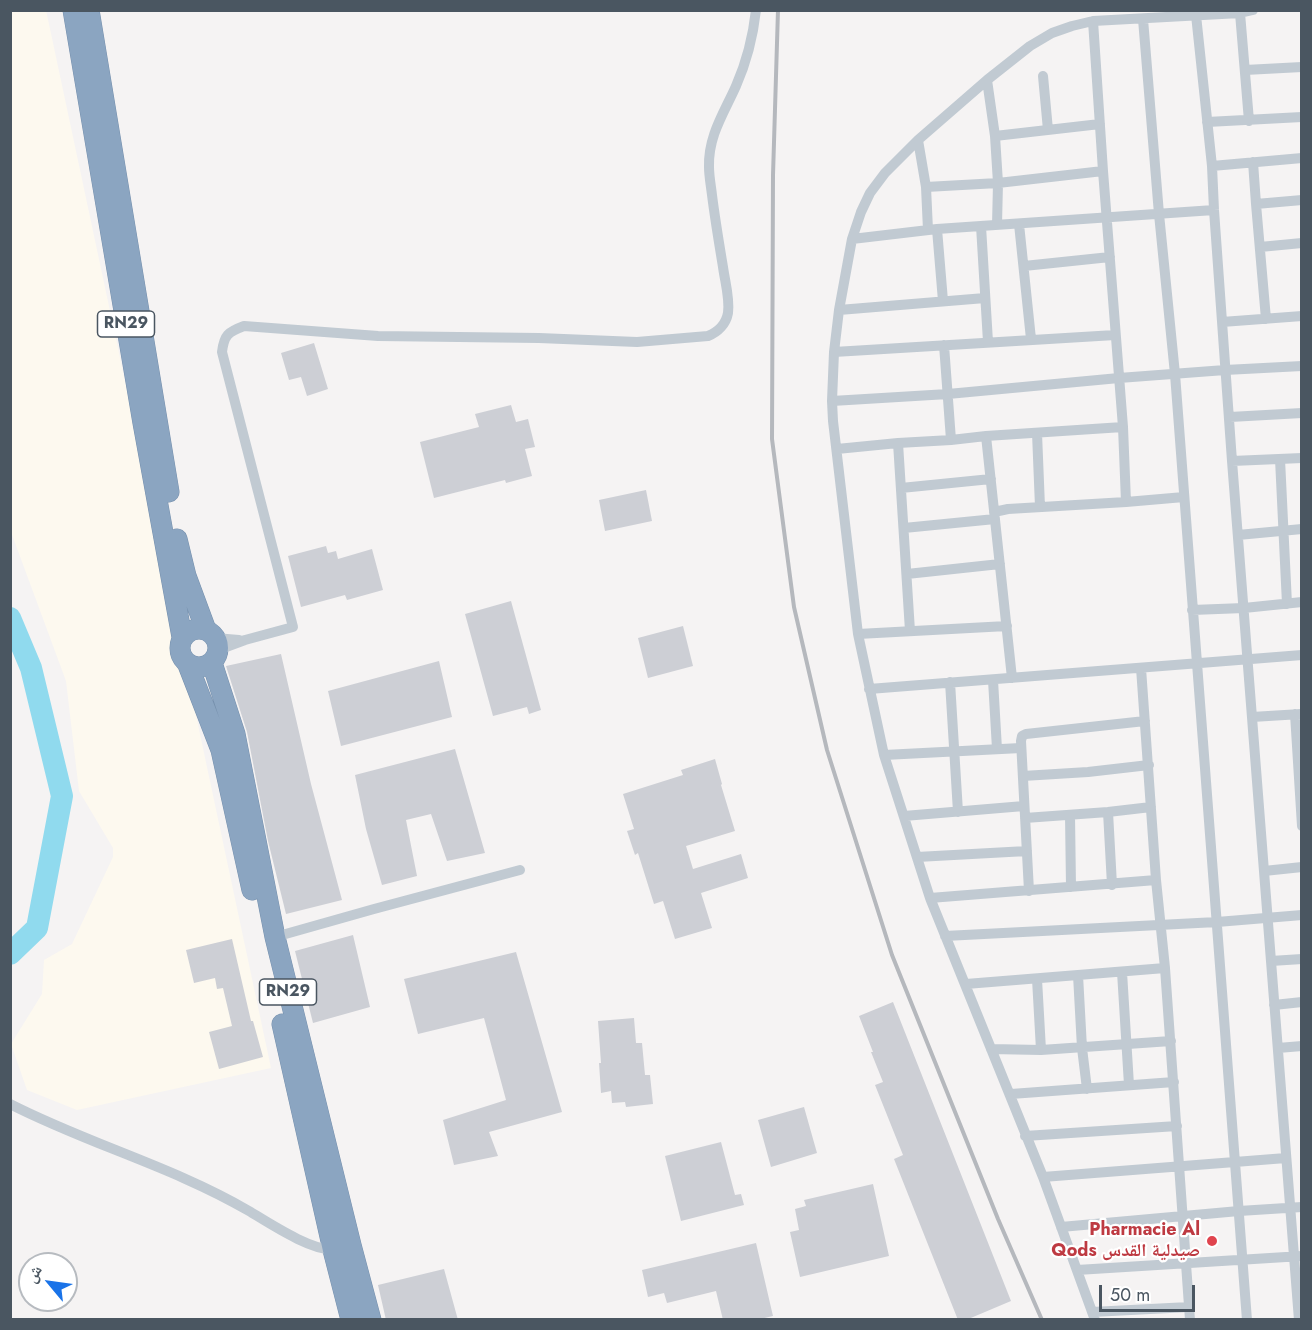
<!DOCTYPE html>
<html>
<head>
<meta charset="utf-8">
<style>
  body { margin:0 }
  #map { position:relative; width:1312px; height:1330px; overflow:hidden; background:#f5f3f3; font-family:Jost,"Noto Naskh Arabic",sans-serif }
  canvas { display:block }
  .frame { position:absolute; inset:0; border:12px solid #4a5661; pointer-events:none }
  .north { position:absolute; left:18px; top:1252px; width:60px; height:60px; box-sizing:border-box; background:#fff; border:2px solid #b7bbc0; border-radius:50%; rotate:299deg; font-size:16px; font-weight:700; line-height:24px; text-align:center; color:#4a5661 }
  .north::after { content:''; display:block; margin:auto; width:21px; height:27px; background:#1a73e8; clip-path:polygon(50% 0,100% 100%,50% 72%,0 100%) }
  .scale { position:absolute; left:1099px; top:1285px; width:96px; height:27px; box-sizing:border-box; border:3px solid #4a5661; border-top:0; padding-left:8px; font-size:18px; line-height:21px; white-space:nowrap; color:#4a5661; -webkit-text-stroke:4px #fff; paint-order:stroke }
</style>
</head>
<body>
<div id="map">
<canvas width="1312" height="1330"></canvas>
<div class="frame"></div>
<div class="north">ش</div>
<div class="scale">50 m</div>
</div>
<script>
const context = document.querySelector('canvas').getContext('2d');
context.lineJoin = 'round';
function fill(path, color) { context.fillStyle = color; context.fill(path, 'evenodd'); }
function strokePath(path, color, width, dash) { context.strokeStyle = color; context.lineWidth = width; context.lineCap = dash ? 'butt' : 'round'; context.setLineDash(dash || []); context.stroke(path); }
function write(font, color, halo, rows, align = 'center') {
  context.font = font + ' Jost,"Noto Naskh Arabic",sans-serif'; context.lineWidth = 4.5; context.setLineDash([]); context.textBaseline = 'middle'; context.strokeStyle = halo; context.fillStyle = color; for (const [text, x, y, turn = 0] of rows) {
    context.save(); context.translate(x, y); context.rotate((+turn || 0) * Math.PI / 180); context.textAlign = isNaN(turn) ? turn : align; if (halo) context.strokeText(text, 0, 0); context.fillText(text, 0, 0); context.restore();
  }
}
const commercial = new Path2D(`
  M46,10l225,1058 -194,42 -50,-20 -16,-46 31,-50 2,-34 28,-16 41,-87v-9l-34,-57 -13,-110 -55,-149v-521z`);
const river = new Path2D(`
  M10,618l21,50 31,128 -25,132 -27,26`);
const building = new Path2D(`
  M314,343l14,46 -21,7 -6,-19 -12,3 -8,-27z
  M511,405l5,17 12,-3 7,28 -10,2 7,27 -26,7 -1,-3 -71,18 -14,-56 59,-15 -4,-13z
  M646,490l6,31 -47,10 -6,-31z
  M326,546l2,7 8,-2 2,8 34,-10 11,41 -36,10 -2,-5 -44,12 -13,-51z
  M511,601l30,109 -12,4 -2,-7 -34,9 -28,-102z
  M683,626l10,40 -45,12 -10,-40z
  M281,654l30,130 31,116 -56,14 -18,-73 -21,-109 -21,-66z
  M439,661l13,56 -111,29 -13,-55z
  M455,749l30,104 -38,8 -16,-47 -25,6 11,56 -35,9 -16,-56 -11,-54z
  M715,759l7,25 -1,1 14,46 -49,15 7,23 48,-15 7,24 -47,15 11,35 -37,11 -12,-38 -9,3 -16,-51 -3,2 -8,-24 7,-2 -11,-35 60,-19 -2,-5z
  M353,935l17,72 -57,16 -18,-72z
  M232,939l19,82h2l10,36 -44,12 -10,-37 23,-6 -9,-38 -6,1 -2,-11 -21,5 -8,-33z
  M516,952l46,160 -73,20 9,24 -44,9 -11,-45 63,-20 -22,-82 -66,16 -14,-55z
  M893,1002l118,299 -45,19h-8l-64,-161 9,-4 -28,-70 8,-3 -12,-30h2l-14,-36z
  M634,1018l2,25h6l3,32h5l3,29 -27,3 -1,-5 -13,1 -1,-12 -10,2 -2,-30h2l-3,-42z
  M804,1107l13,46 -46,14 -13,-47z
  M721,1142l14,53 6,-1 3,11 -63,16 -16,-65z
  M873,1184l16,72 -89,21 -10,-45 9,-2 -4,-21 11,-3 -2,-6z
  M756,1243l17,73 -17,4h-33l-7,-29 -49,12 -3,-10 -16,4 -6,-27z
  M444,1269l14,51h-72l-8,-35z`);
const street = new Path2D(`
  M1240,13l9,108
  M1196,15l16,151 2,44 18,251 67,859
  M1143,19l16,195 16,160 72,946
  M1093,21l10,150 20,256 3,75
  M1245,70l57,-3
  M1043,76l5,54
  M987,80l8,56 3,47 -1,42
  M1207,122l95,-5
  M995,136l105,-12
  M918,140l8,47 2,43
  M1253,162l3,42 10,115
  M1212,166l90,-8
  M926,187l72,-4 105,-12
  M1256,204l46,-4
  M1019,224l12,115
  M981,226l7,116
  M937,229l6,72
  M852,239l85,-10 277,-19
  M1260,247l42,-4
  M1024,266l86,-9
  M839,310l146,-12
  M1222,322l80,-6
  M944,345l7,95
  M834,352l281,-17
  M832,401l116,-7 171,-16 106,-8 77,-4
  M1230,417l72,-4
  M1037,433l3,74
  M986,436l26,242
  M898,443l12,188
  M837,449l61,-6 53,-3 35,-4 137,-9
  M1280,459l7,145
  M1232,461l70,-3
  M901,488l90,-9
  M994,512l14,-3 118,-7 58,-5
  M904,528l91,-9
  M1238,535l64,-6
  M907,574l93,-10
  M1192,610l52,-2 58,-6
  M858,634l149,-8
  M215,638l24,2
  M218,650l27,-10 48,-13 -71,-275c2,-17 6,-20 22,-26l134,10 161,2 98,4 71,-6c10,-4 18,-12 20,-23 2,-15 -3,-31 -5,-46 -4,-24 -8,-48 -11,-72 -1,-9 -3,-19 -3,-28 -1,-31 15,-54 27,-81 11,-25 17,-49 20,-76
  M1141,668l15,212 9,88 25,352
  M993,680l4,69
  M950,682l8,130
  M869,689l433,-34
  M1295,714l7,112
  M1252,717l49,-3
  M884,755l137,-7
  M1023,776l65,-4 61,-7
  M1108,812l4,73
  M1070,815l1,72
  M904,816l120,-10
  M1025,818l83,-6 43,-5
  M917,857l110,-6
  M1264,871l38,-4
  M1029,891l-8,-150 1,-5 4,-2 119,-13
  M930,898l226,-18
  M945,936l272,-14 85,-7
  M275,937l99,-28 146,-39
  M1271,961l31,-2
  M1122,972l7,113
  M1078,975l4,73 5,41
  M1037,979l4,71
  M966,984l199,-16
  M1274,1005l28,-3
  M1278,1048l24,-2
  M991,1049l50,1 130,-9
  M1011,1094l163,-12
  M10,1104c78,40 164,63 239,107 20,12 65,42 87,38
  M1025,1136l152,-10
  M1043,1177l243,-19
  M1061,1227l178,-16 63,-4
  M1077,1270l225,-14
  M1092,1312l97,-5
  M1095,1320l-52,-143 -113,-279 -46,-143 -26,-121 -25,-213 -1,-20 2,-49 5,-42 13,-71 9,-27 9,-19 15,-20 33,-33 69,-60 43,-34 22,-13 20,-7 21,-5 147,-8 13,-3`);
const highway = new Path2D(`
  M73,10l70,413 39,214
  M89,10l80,482
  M177,539l9,37 20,54
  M180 648a19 19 0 1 1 38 0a19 19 0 1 1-38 0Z
  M212,663l23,71 40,203 76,308 20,75
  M188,665l33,85 31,140
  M282,1024l51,226 18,70`);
const rail = new Path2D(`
  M778,10l-5,165 -1,264 22,168 33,143 65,205 106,264 44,101`);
const markers = [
  [1212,1241,6,"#e0444e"]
];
const shields = [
  [126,324,57],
  [288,992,57]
];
const shieldNames = [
  ["RN29",126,324],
  ["RN29",288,992]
];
const healthNames = [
  ["Pharmacie Al",1200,1231],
  ["Qods صيدلية القدس",1200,1252]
];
fill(commercial, '#fdf9ef');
strokePath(river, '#90daee', 22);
fill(building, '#cdcfd5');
strokePath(highway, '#7690ad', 21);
strokePath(street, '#c1cad2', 10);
strokePath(highway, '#8ba5c1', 20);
strokePath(rail, '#b5b8bd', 4);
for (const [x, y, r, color] of markers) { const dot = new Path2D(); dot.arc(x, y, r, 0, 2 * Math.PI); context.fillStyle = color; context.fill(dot); strokePath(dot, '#fff', 2); }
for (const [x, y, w] of shields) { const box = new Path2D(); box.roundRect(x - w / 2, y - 13, w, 26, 4.5); context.fillStyle = '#fff'; context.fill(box); strokePath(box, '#4a5661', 1.5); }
write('bold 16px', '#4a5661', null, shieldNames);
write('bold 18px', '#be3a42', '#fff', healthNames, 'right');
</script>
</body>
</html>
